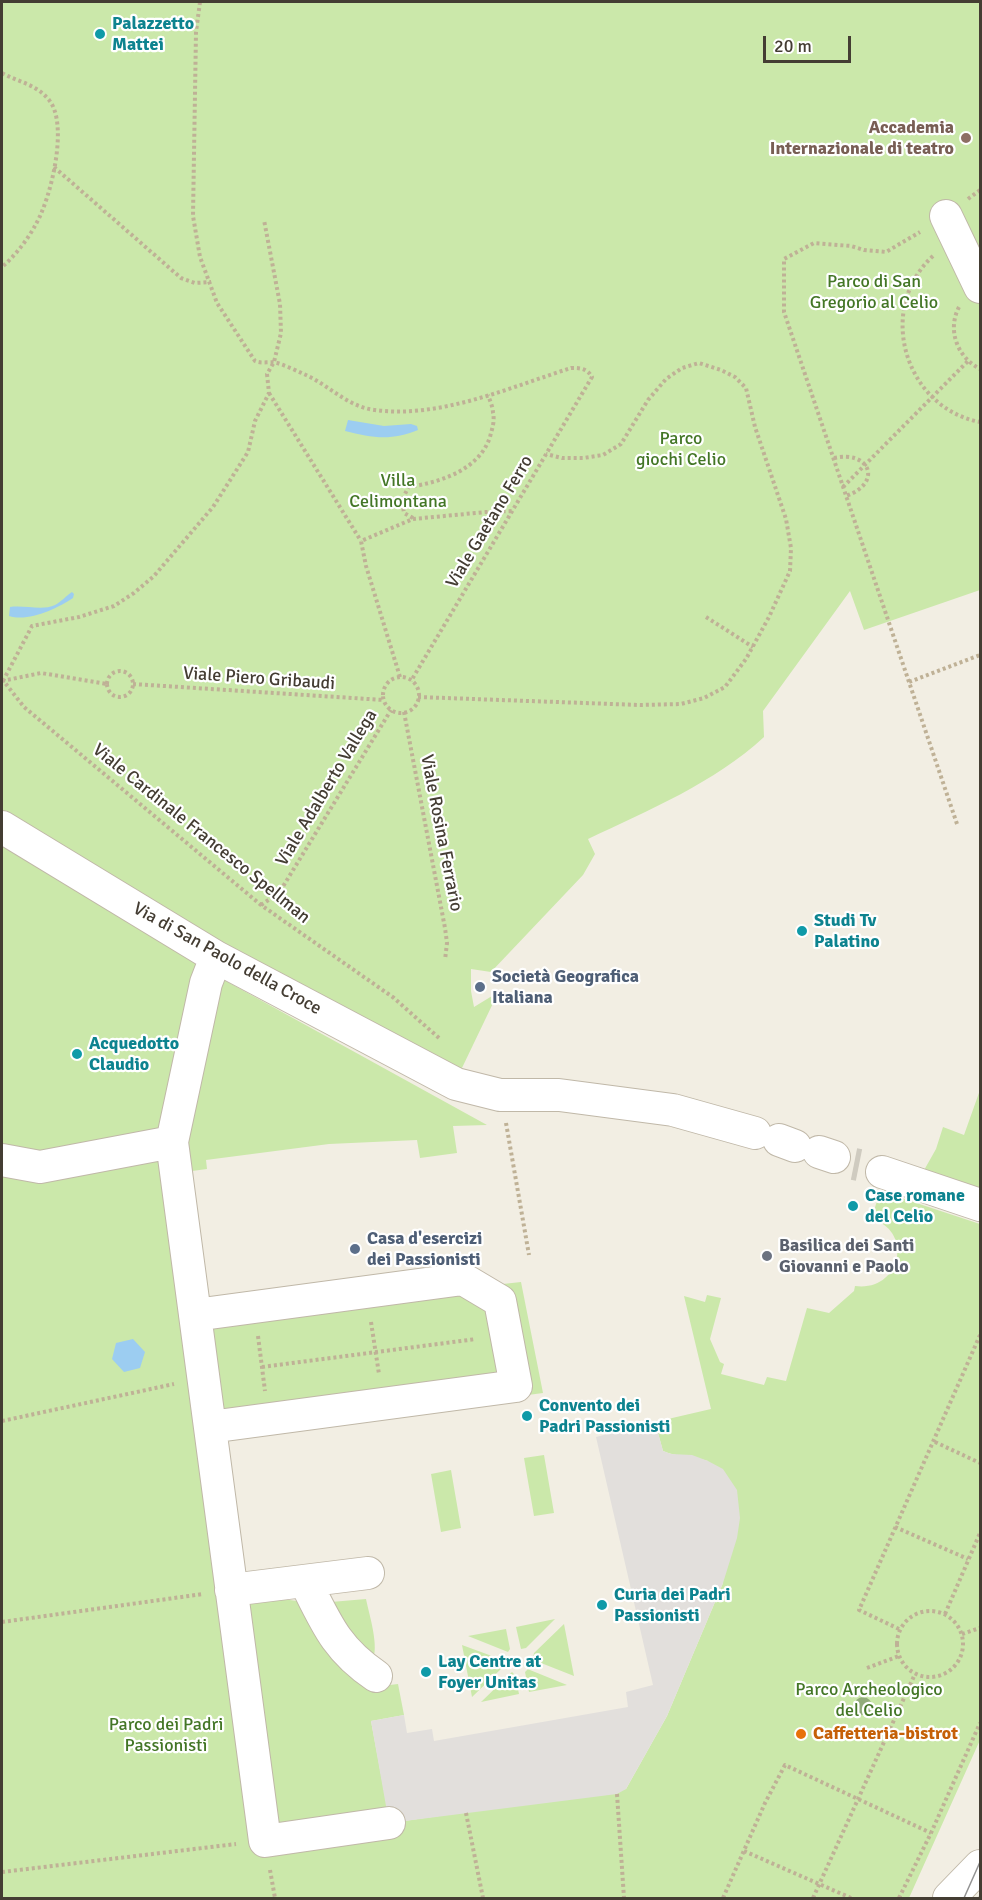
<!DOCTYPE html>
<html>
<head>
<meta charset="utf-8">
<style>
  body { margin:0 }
  #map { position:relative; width:982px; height:1900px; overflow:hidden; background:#f2eee3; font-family:Signika,sans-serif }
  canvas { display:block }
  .frame { position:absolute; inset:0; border:3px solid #443d33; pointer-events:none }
  .scale { position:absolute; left:763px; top:36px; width:88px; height:27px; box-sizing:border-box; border:3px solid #443d33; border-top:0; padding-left:8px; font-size:18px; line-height:21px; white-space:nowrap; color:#443d33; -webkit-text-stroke:4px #fff; paint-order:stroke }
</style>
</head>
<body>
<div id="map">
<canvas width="982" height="1900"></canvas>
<div class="frame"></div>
<div class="scale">20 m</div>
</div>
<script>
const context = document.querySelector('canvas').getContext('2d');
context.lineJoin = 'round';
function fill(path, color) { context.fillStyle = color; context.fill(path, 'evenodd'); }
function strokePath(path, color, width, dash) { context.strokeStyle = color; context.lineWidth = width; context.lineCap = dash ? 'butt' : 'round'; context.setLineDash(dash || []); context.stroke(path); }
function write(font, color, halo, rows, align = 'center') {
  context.font = font + ' Signika,sans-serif'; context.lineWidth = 4.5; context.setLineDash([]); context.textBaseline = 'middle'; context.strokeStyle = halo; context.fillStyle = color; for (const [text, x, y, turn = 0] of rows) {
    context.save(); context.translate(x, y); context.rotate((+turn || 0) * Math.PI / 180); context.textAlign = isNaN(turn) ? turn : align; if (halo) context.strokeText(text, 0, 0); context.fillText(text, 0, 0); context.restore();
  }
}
const green = new Path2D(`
  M2,2h978v588l-116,40 -14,-39 -87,120 1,26c-50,46 -115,73 -176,102l7,15 -12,21 -92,97 -20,-3v22l3,16 18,-11 4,1 -35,73c-156,-82 -311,-164 -459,-259z
  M2,846l222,134 263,145 -34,1 4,27 -37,5 -3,-18 -88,4 -123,16 1,9 -15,2 8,68 10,61 284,-15 27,-3 22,111 -316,42 19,145 6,15 45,6 68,87 33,-4 6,31 -33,6 19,102 236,-34 41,-73 56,-133 -15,-122c-15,-5 -31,-4 -45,-10l-8,-29 56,-13 -27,-113 21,6 2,-7 14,3 -11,41 10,23 4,2 -3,10 43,11 3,-8 19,4 21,-73 22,5 25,-22 1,-5c44,6 59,-51 20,-66l1,-4 -3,-2 7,-23 100,33v516l-71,158h-907z
  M980,1090v97l-4,3 -53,-18 13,-23 7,-22 21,8z
  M544,1455l10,58 -20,3 -10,-58z
  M451,1470l10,58 -20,4 -10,-58z
  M366,1599c3,15 14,49 6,62l-9,-5 -32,-54z
  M555,1619l-29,29 -5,1 -5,-22z
  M564,1624l10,52 -38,-15 -3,-3 1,-5z
  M506,1629l4,20 -2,3 -40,-16z
  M462,1645l38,14 3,4 -1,5 -30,29z
  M528,1669l2,1 37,15 -38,7 -4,-20z
  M512,1672l3,3 4,19 -38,8z`);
const parking = new Path2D(`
  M655,1422l8,29 8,3 21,1 16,6 15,8 14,21 3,28 -3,20 -14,45 -56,133 -41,73 -9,5 -228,29 -18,-102 33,-6 3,18 25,-4 2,12 194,-34 -2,-15 27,-7 -57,-248z`);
const water = new Path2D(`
  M348,420l36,6 27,-2 6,2 1,4c-26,11 -46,8 -73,1z
  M72,592l2,2 -1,4c-17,11 -44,24 -64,18l1,-9c15,-2 33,4 45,-2 6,-3 11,-9 17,-13z
  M133,1339l12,13 -5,16 -16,4 -12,-13 4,-16z`);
const minorTunnel = new Path2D(`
  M854,1164l5,1`);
const path = new Path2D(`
  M200,2l-4,30 -3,184 7,41 17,46 38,58c7,3 14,0 22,2 10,3 20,8 29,12 24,11 42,32 69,35 64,9 136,-23 196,-42 9,0 16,0 21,9l-181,304
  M2,73c16,9 34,11 47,27 20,24 2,98 -13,124 -8,15 -21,32 -34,43
  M54,167l127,111 14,5 16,-1
  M968,199l12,-9
  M933,256c-58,53 -28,152 47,166
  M959,307c-12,23 -2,50 21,62
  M269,393l92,148
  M834,458c36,-8 49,25 12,38
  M843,487l125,-126
  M413,518l-9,-5c-2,-12 -1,-17 5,-26 32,-5 70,-17 81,-50 2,-8 5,-16 3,-24 0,-6 -3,-12 -5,-18
  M706,617l47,30
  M107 684a13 13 0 1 1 26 0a13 13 0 1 1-26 0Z
  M400,677l-34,-111 -5,-25 52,-22 73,-7 26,-1
  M383 695a18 18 0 1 1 36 0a18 18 0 1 1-36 0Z
  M2,679l22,28 237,198 133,93 46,41
  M2,681l39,-8 66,11
  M3,681l29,-55 47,-9 35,-11 20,-13 20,-17 59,-69 35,-55 7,-31 14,-28 -2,-19 7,-12 7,-29 -1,-29 -16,-84
  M909,682l-125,-370v-53l30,-16 37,3 13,4 22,2 34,-20
  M133,684l251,16
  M418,697l222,8 41,-1 23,-6 21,-11 21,-28 23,-42 21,-46 1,-23 -5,-29 -31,-92 -9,-39 -11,-11 -14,-7 -22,-7 -17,5 -16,11 -18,21 -27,44 -18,11 -20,3h-21l-16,-4
  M404,712l41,216 2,15 -2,17
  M957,824l-48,-142 71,-27
  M261,905l18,-12 112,-183
  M506,1123l23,132
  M371,1322l8,52
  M258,1336l7,55
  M262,1367l214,-28
  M2,1421l172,-37
  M935,1442l45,21
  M895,1527l73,32
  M897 1644a33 33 0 1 1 66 0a33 33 0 1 1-66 0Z
  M945,1614l35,-81
  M2,1622l201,-28
  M899,1629l-40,-19 121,-275
  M962,1634l18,-6
  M867,1668l32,-12
  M617,1794l7,104
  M466,1813l17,85
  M744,1851l107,47
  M270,1870l5,28
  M2,1872l234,-28
  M723,1898l42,-95 20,-38 146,68
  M813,1898l102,-224
  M899,1898l32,-65 49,-110`);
const minor = new Path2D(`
  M946,216l34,71
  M2,827l214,130 240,127 44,11h59l114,15 82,23
  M216,957l-10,26 -34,159 93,699 124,-18
  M779,1140l16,6
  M819,1152l15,5
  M2,1160l38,7 132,-25
  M882,1172l98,33
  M195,1315l268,-36 37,22 16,85 -306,41
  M305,1581c21,42 31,68 71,95
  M231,1590l137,-17
  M949,1898l31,-32`);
const tram = new Path2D(`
  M964,1898l16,-36
  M979,1898l1,-3`);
const trees = [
  [863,1706]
];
const markers = [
  [100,34,6,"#0f9aa8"],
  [966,138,6,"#8d6e63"],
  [802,931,6,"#0f9aa8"],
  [480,987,6,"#5c6f8a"],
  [77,1054,6,"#0f9aa8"],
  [853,1206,6,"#0f9aa8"],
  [355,1249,6,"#5c6f8a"],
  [767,1256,6,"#6b7280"],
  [527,1416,6,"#0f9aa8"],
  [602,1605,6,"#0f9aa8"],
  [426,1672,6,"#0f9aa8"],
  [801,1734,6,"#e8710a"]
];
const cultureNames = [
  ["Palazzetto",112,24],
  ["Mattei",112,45],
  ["Studi Tv",814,921],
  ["Palatino",814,942],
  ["Acquedotto",89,1044],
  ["Claudio",89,1065],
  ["Case romane",865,1196],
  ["del Celio",865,1217],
  ["Convento dei",539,1406],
  ["Padri Passionisti",539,1427],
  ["Curia dei Padri",614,1595],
  ["Passionisti",614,1616],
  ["Lay Centre at",438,1662],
  ["Foyer Unitas",438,1683]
];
const educationNames = [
  ["Accademia",954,128],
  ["Internazionale di teatro",954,149]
];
const parkNames = [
  ["Parco di San",874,282],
  ["Gregorio al Celio",874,303],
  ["Parco",681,439],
  ["giochi Celio",681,460],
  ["Villa",398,481],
  ["Celimontana",398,502],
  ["Parco Archeologico",869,1690],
  ["del Celio",869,1711],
  ["Parco dei Padri",166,1725],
  ["Passionisti",166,1746]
];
const streetNames = [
  ["Viale Gaetano Ferro",490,522,-59],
  ["Viale Piero Gribaudi",259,679,4],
  ["Viale Adalberto Vallega",327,788,-59],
  ["Viale Rosina Ferrario",441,833,79],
  ["Viale Cardinale Francesco Spellman",201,834,39],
  ["Via di San Paolo della Croce",227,959,29]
];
const serviceNames = [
  ["Società Geografica",492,977],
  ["Italiana",492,998],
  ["Casa d'esercizi",367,1239],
  ["dei Passionisti",367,1260]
];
const worshipNames = [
  ["Basilica dei Santi",779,1246],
  ["Giovanni e Paolo",779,1267]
];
const foodNames = [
  ["Caffetteria-bistrot",813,1734]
];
fill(green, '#cbe8aa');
fill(parking, '#e2dfdc');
fill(water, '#9ccdf1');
strokePath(minorTunnel, '#cfcbc0', 32, [32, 16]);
strokePath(minor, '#c0b8a8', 34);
strokePath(path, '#bfb196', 4, [3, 3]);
strokePath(minor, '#fff', 32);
strokePath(tram, '#939393', 1.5);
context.fillStyle = '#92ac7b';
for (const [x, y] of trees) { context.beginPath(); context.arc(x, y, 9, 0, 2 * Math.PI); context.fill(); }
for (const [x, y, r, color] of markers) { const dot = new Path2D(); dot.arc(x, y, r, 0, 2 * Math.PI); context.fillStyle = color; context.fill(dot); strokePath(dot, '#fff', 2); }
write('bold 18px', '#0d838f', '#fff', cultureNames, 'left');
write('bold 18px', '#785e54', '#fff', educationNames, 'right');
write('18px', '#437626', '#fff', parkNames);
write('18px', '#443d33', '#fff', streetNames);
write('bold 18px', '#4e5e75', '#fff', serviceNames, 'left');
write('bold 18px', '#5b616d', '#fff', worshipNames, 'left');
write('bold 18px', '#c56008', '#fff', foodNames, 'left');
</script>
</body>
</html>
